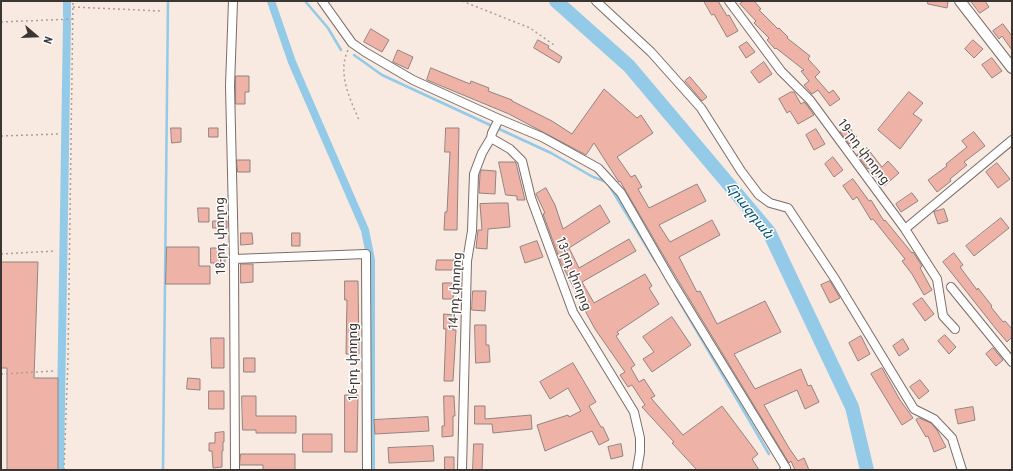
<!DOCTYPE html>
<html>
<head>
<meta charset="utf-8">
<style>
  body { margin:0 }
  #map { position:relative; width:1013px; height:471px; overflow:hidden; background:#f8e9e1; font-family:"Roboto Condensed",sans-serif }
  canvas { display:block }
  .frame { position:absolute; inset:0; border:2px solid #3c3633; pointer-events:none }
  .north { position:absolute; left:16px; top:16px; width:40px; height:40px; -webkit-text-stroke:3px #fff; paint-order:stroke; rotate:109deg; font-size:11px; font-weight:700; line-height:16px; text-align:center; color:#3c3633 }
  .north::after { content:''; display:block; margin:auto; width:14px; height:18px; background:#3c3633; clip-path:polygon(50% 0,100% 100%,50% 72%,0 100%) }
</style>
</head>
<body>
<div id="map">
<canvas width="1013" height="471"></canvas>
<div class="frame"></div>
<div class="north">N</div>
</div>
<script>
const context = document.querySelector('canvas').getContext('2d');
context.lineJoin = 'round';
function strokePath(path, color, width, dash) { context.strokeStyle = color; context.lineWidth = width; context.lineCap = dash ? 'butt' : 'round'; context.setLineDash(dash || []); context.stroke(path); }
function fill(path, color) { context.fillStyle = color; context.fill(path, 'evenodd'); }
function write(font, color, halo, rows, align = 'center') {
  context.font = font + ' "Roboto Condensed","Noto Sans Armenian",sans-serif'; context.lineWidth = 3; context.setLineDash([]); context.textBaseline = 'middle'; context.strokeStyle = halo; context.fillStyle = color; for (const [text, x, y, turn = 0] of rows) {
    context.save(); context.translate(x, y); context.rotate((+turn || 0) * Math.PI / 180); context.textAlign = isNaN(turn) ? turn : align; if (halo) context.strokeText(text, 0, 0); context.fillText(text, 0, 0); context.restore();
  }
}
const stream = new Path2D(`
  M305,1l23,27 13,22
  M354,55l28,20 108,50
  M497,128l54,25 42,24 14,5 49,80
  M675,294l94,160
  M163,470l5,-469`);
const canal = new Path2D(`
  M271,1l21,61 73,168 6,30v210
  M67,16v-15
  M60,470l7,-449`);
const river = new Path2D(`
  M556,1l73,65 140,166 83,175 15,63`);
const building = new Path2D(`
  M704,1h14l9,15 2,-1 9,16 -11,6 -13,-23 -2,1z
  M744,1h10l7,8 -2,1 19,19 1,-1 9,9 -1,1 23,18 -2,3 12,13 -5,5 14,16 4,-3 7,9 -10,7 -12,-16 -6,4 -8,-9 5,-4 -8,-10 3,-1 -28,-22 -1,1 -8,-9 2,-2 -15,-15 2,-2 -16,-17z
  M928,1h20l-1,7 -19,-4z
  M971,1h14l4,6 -9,6z
  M1003,24l9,12v14l-10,-14 -3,3 -6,-8z
  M371,29l18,11 -7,12 -18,-10z
  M538,40l11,6 -1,2 14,9 -3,6 -25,-15z
  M973,40l10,9 -9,9 -9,-9z
  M747,42l8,10 -9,6 -7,-11z
  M398,50l15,7 -5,12 -15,-7z
  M992,58l10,13 -10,7 -10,-13z
  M764,62l8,12 -13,9 -8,-11z
  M431,68l39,16 1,-3 18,7 -1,3 24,9v1l40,20 20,13 32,-45 33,29 4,-3 12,18 -36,24 14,20 4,-2 7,12 -4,2 11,19 48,-24 9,17 -47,24 11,17 42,-22 8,15 -41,22 18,35 3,-1 17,33 48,-23 16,31 -47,22 21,35 46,-20 7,17 3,-1 8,17 -14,7 -8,-19 -33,15 25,43 9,13 6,-3 5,12h-14l-4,-9 -2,2 -113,-186 -56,-96 -1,1 -25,-39 -8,12 -77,-41 -82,-34z
  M236,76h13v16h-4v12h-9z
  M690,77l17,20 -5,4 -17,-20z
  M791,92h3l7,12 3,-2 2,2 8,11 -16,9 -8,-13 -3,2 -8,-14z
  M909,92l14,11 -10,11 9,6 -22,29 -22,-19z
  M848,126l9,11 -8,7 -9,-12z
  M171,128h10v14l-9,1z
  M209,128h9v9h-9z
  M446,128h13l-2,102h-13l1,-18h2l3,-60h-5z
  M816,129l9,15 -11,6 -8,-15z
  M974,132l11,14 -21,16 3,3 -17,14 1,2 -14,11 -9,-12 19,-14 -1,-2 21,-17 -5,-6z
  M867,148l15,19 6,-6 11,12 -15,13 -15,-18 -1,1 -11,-14z
  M833,157l10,13 -9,7 -9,-13z
  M237,160h13v12h-12z
  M499,162h16l1,1 9,37h-8v-4l-11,-1z
  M997,163l13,16 -12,9 -12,-16z
  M482,170l14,1 -1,23 -16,-1 1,-19z
  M853,179l16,22 2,-1 13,21 1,-1 27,33 1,-1 9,14 -2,2 12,22 -8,5 -12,-21 -10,-13 3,-2 -32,-40 -2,1 -14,-23 -4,3 -10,-14z
  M546,188l9,17 8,24 37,-24 10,17 -41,26 10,20 50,-29 7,12 -54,31 12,21 51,-29 7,12 -3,2 10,16 -42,28 2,2 -3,2 19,29 -4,3 8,14 5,-3 11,17 -4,2 32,37 39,-29 36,48 -6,5 7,11h-62l-25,-27 2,-1 -32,-35 3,-2 -13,-20 -4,2 -8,-12 5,-3 -30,-43 -20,-37h1l-15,-29 -18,-49 2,-1 -9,-19z
  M912,193l6,8 -17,11 -5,-8z
  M498,203h10l2,24 -22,2 -1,20 -11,-1 2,-18h4l-2,-26z
  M198,208h11v14h-10z
  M944,209l4,12 -10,3 -4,-12z
  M1001,218l8,10 -35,28 -8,-10z
  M213,221h14v7h-14z
  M241,233h11l1,11 -12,1z
  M292,233h8v13h-8z
  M537,241l6,16 -18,6 -5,-16z
  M167,247h32v19h11v18h-44z
  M211,248h14v15h-14z
  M954,253l9,12 -3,2 17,23 1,-2 14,18 -1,1 12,15 2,-1 7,8v8l-5,5 -11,-13 -53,-67z
  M437,260h17v10h-18z
  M1,262h37l-4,116h24v92h-51v-102h-6z
  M241,264h12v18l-12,1z
  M345,281h13l1,73h-13l1,-54h-2z
  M830,281l10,17 -10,5 -9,-18z
  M443,283h11l-1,16h-10z
  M473,291h13l-1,20 -13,-1z
  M922,298l12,16 -9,7 -12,-17z
  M444,314l10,1 -1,15h3l-3,51h-9l2,-52h-2z
  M672,317l19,28 -39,27 -9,-13 11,-7 -11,-15z
  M475,325h11v20h3l1,17 -14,1z
  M945,335l11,12 -7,7 -11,-13z
  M861,336l9,18 -12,7 -9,-18z
  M211,338h13v30h-12z
  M903,339l6,10 -10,7 -6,-10z
  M993,348l10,12 -7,6 -10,-12z
  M244,358h11v14h-11z
  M573,363l23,39 -7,4 12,21h2l6,13 -10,5 -7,-14 -47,20 -8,-26 31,-10 1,2 12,-6 -13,-23 -18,11 -10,-17z
  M882,368l18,32 13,18 -11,7 -31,-51z
  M188,378l12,1v11l-13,-1z
  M920,380l9,11 -10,8 -9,-12z
  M209,391h15v18h-15z
  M345,395h13l-1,57h-12z
  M242,396h14v20h40v17h-40v-3h-13z
  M444,396h10l1,20h-2v20l-11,1v-11h2z
  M475,406h10v13l46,-4 1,14 -39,4 -1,-9h-17z
  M973,407l2,13 -17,4 -3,-14z
  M428,417l1,14 -54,3 -1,-14z
  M919,418l12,5 6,7 9,17 -12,5 -6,-16 -2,1 -10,-17z
  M224,432v10h-1v9h-1v16l-9,1 -1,-17h-3v-8h6v-10z
  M303,434h29v18h-29z
  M474,444h9l-1,26h-9z
  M621,444l2,12 -12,3 -3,-12z
  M433,446l1,15 -45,2 -1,-15z
  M241,454h54v16h-32v-5h-23z
  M445,457h9v13h-9z`);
const path = new Path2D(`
  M462,1l68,27 24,17
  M73,7l88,4
  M1,22l71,-3
  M348,50c-11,23 2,49 11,70
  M1,136l58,-2
  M1,254l55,-3
  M1,374l53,-3
  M64,470l4,-112 5,-357`);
const minor = new Path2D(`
  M233,1l-3,85 4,173 1,211
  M322,1l30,42 13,9 48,28 86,39 43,18 56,31 23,25 50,87 115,188 -2,2
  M596,1l55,51 50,56 40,63 18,24 11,8 18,5 47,71 79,130 20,10 18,19 10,32
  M729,1l52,70 29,29 95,129 32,50 6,37 12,13
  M491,138l19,11 12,12 9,37 42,114 61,100 6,26v14l-3,18
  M905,229l107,-89
  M234,259l132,-5 1,216
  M951,287l61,75
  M462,470l5,-209 5,-30 2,-57 8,-21 9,-15 1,-5 7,-14`);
const major = new Path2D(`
  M960,1l52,67`);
const streetNames = [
  ["19-րդ փողոց",863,152,53],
  ["18-րդ փողոց",221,236,-91],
  ["13-րդ փողոց",573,274,69],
  ["14-րդ փողոց",456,291,-87],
  ["16-րդ փողոց",354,362,-90]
];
const waterNames = [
  ["Հրազդան",749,211,52]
];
strokePath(stream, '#92cae8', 2.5);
strokePath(canal, '#92cae8', 8);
strokePath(river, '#92cae8', 14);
fill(building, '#eeb3a6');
strokePath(building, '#938380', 1);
strokePath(minor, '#7b6d67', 10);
strokePath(major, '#7b6d67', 12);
strokePath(path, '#aa9e99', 1.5, [2, 3]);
strokePath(minor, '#fff', 8);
strokePath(major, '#fff', 10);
write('13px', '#3c3633', '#fff', streetNames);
write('italic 14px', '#065270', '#fff', waterNames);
</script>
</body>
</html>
